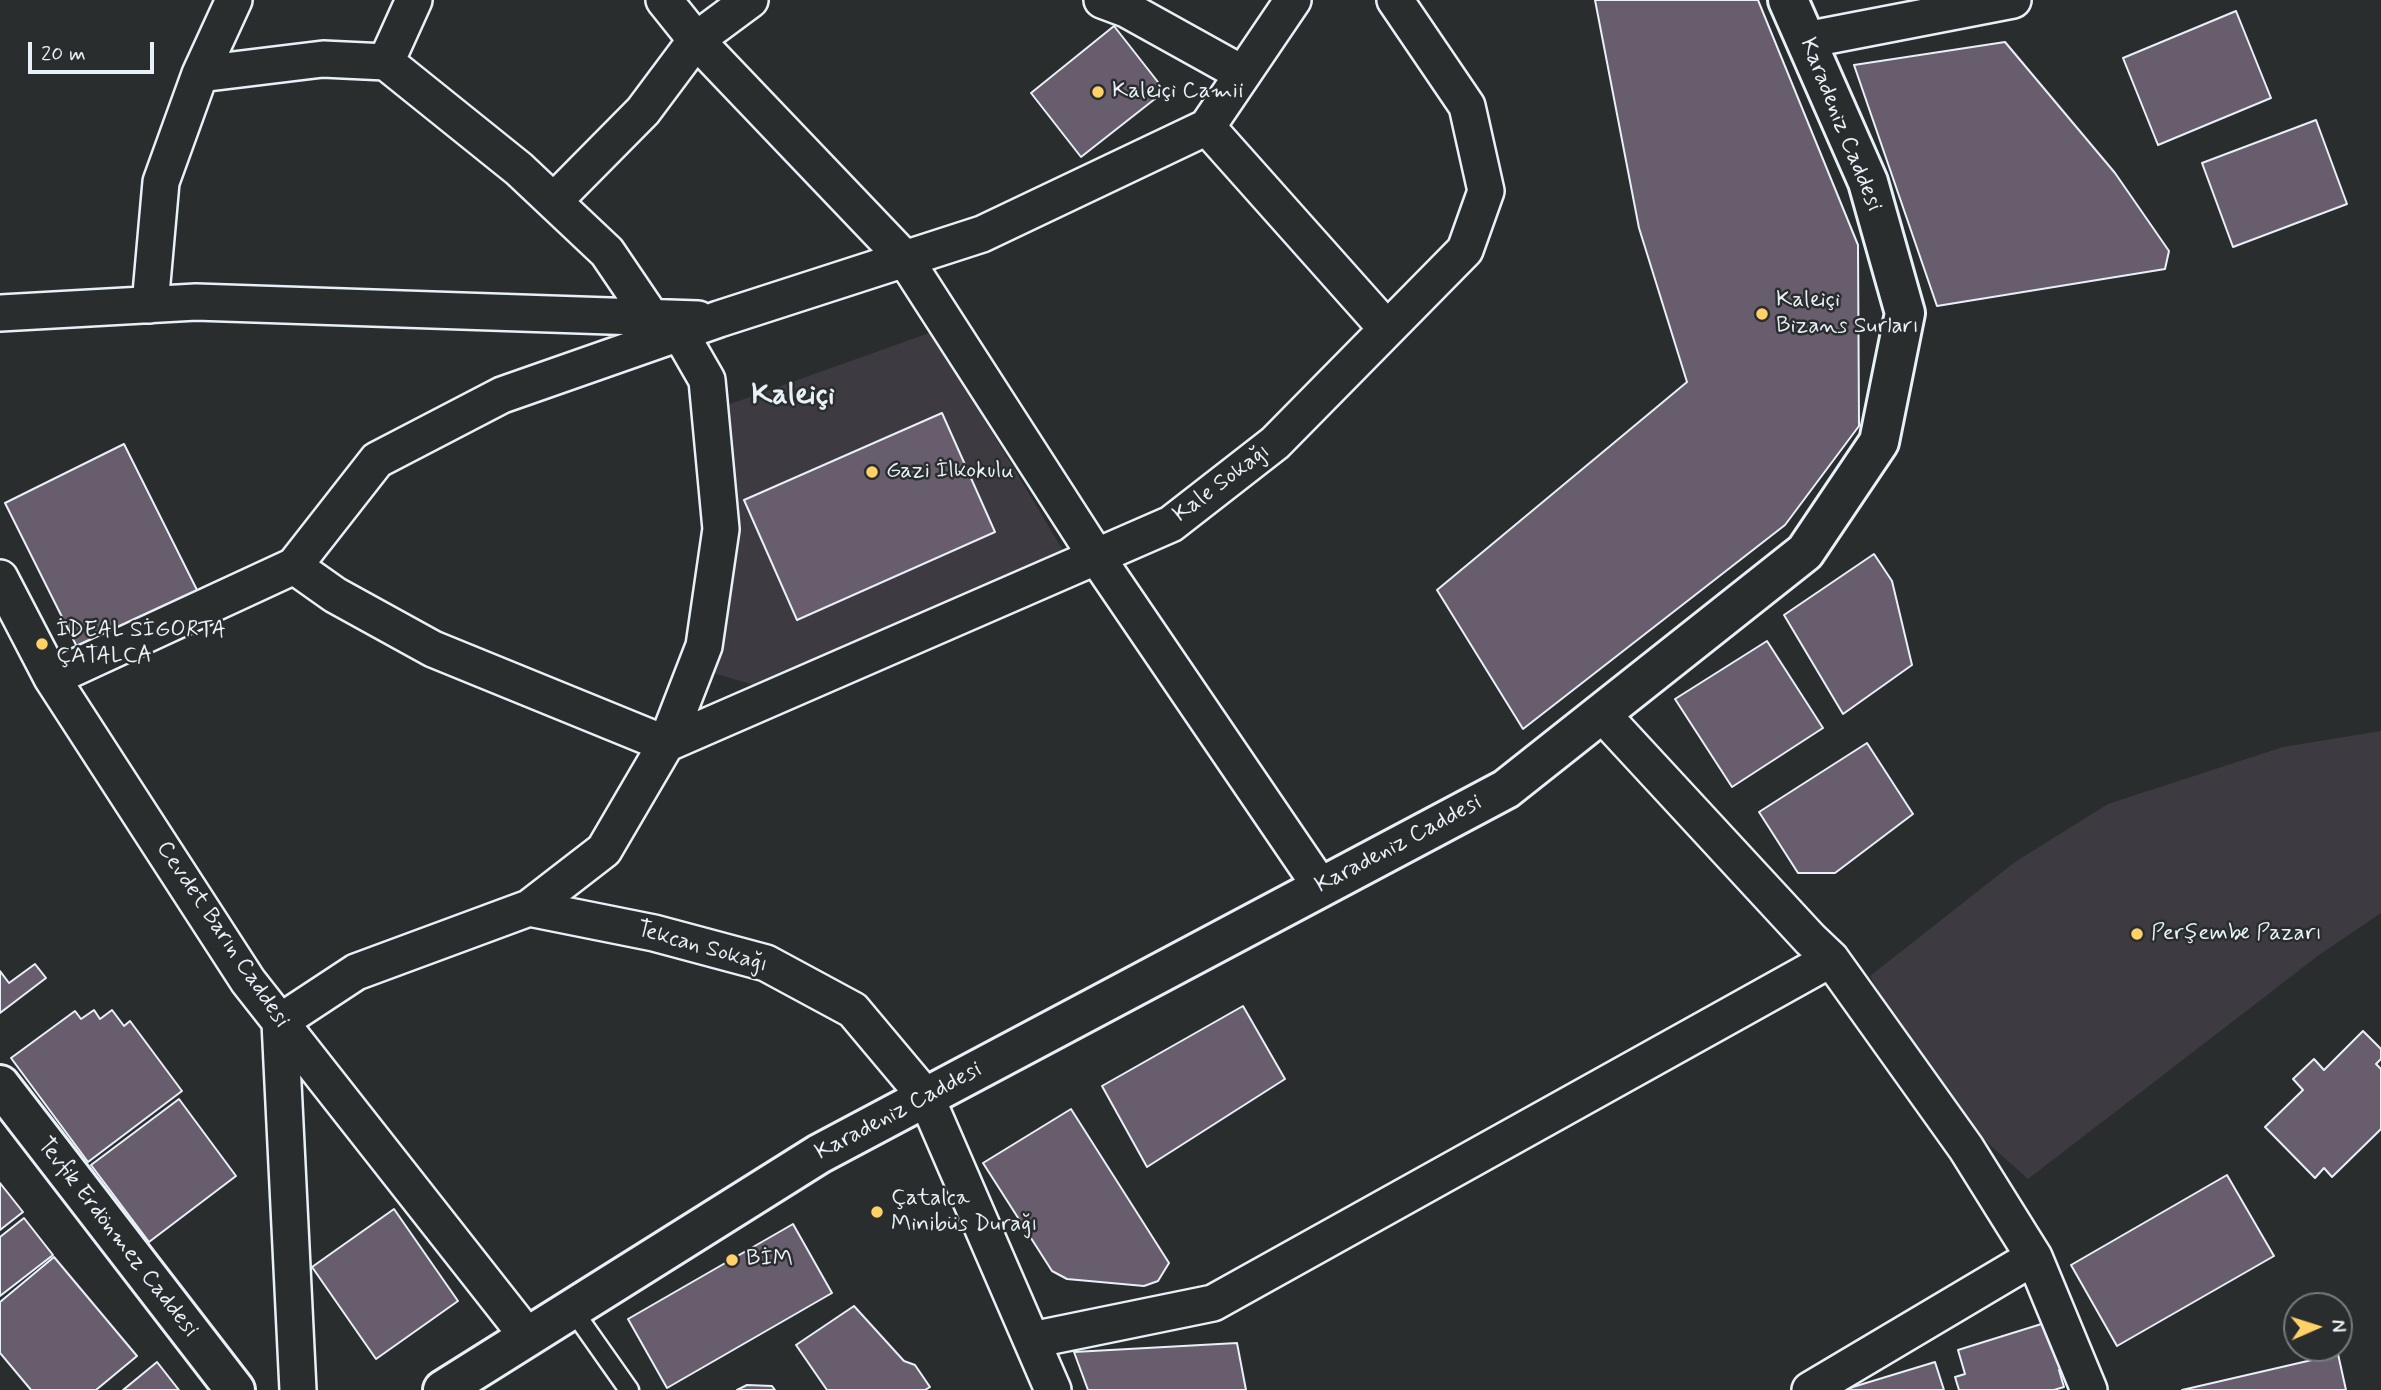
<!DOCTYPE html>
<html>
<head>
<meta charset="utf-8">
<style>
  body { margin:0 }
  #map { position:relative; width:2381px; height:1390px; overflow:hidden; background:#2a2d2e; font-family:Mynerve,sans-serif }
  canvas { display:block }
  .north { position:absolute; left:2283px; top:1292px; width:70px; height:70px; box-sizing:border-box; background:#2a2d2e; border:2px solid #767b7f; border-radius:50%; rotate:87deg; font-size:19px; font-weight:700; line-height:28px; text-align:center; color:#e8f1f8 }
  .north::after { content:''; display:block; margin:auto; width:24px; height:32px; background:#ffd166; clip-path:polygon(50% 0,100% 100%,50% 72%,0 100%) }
  .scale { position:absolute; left:28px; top:42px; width:126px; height:32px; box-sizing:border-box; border:4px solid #e8f1f8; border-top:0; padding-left:9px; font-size:21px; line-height:24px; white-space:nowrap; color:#e8f1f8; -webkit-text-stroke:5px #2a2d2e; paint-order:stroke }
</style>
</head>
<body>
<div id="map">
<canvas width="2381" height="1390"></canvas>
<div class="north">N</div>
<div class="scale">20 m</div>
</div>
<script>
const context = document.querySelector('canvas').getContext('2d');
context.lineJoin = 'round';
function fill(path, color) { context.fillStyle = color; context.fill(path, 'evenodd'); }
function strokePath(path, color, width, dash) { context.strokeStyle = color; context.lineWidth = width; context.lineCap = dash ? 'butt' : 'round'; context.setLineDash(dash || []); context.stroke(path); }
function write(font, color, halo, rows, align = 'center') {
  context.font = font + ' Mynerve,sans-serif'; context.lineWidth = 5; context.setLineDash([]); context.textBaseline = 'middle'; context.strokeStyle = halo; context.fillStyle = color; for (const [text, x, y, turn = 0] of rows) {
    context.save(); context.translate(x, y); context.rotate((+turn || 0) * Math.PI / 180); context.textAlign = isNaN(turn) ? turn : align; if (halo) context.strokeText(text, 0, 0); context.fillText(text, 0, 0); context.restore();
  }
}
const built = new Path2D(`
  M932,332l132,220 -306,134 -48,-14 12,-265z
  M2381,731v182l-62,42 -291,224 -48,-43 -62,-69 -48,-91 145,-114 93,-58 175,-57z`);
const building = new Path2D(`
  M1595,0h163l100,245 1,181 -74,99 -262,204 -86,-139 250,-208 -48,-154z
  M2236,11l35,87 -113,47 -35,-87z
  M1114,26l51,65 -84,66 -50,-64z
  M2005,42l110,131 54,78 -4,18 -228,37 -83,-241z
  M2316,120l31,84 -114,43 -31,-84z
  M942,413l53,119 -198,88 -53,-120z
  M124,444l74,148 -114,69 -79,-158z
  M1874,554l18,27 20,84 -69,49 -59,-99z
  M1767,641l56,87 -91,59 -57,-88z
  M1867,743l46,71 -78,59h-37l-39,-61z
  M35,964l11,14 -46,35v-42l9,12z
  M1243,1006l42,73 -138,88 -45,-81z
  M94,1010l6,9 12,-9 12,16 6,-5 52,70 -94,71 -77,-104 64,-47 6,8z
  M2363,1031l18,18v10l-5,5 5,5v60l-49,48 -8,-9 -9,10 -50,-51 38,-37 -10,-11 21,-20 10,11z
  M179,1099l57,77 -87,66 -58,-77z
  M1071,1109l98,154 -11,18 -14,5 -77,-7 -15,-8 -69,-108z
  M2227,1175l47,81 -157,90 -46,-81z
  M0,1183l23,29 -23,18z
  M394,1209l64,92 -82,58 -64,-92z
  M24,1218l29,37 -53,41v-59z
  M793,1224l39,69 -165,95 -39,-69z
  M54,1257l83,99 -41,34h-65l-31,-37v-51z
  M854,1306l50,55 11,4 15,22 -5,3h-98l-31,-45z
  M2051,1321l15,46 -7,3 5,17 -10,3h-95l-4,-13 10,-3 -7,-24z
  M1237,1343l9,47h-158l-14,-38z
  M2338,1354l8,36h-164z
  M157,1362l22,28h-56z
  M1935,1362l9,28h-101z
  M747,1385l25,1 3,4h-38z`);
const service = new Path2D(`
  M572,1309l57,81`);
const minor = new Path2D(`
  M664,0l32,40 209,219 191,297 225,331
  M1102,0l24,9 117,65
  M1806,40l207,-40
  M386,62l28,-62
  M200,74l123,-15 63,3 133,107 88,83 44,65
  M1207,127l180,202
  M554,201l89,-90 53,-71 54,-40
  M150,305l11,-123 39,-108 34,-74
  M0,313l196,-11 502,17
  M294,566l41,29 98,54 233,95 505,-220 104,-81 190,-193 21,-59 -19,-85 -72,-106
  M0,578l52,100 196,303 280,356
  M52,678l242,-112 83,-106 125,-65 217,-76 263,-85 225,-107 86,-127
  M1601,713l209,226 21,20 135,189 68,109 55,133
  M529,908l125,25 112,30 87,47 73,87 127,293
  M1032,1340l181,-37 618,-344
  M298,1390l-18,-368 76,-50 173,-64 75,-58 62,-106 38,-98 17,-117 -14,-149 -27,-47
  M1810,1390l224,-133`);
const tertiary = new Path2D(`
  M443,1390l376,-236 687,-365 299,-237 74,-110 26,-129 -37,-131 -80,-182`);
const secondary = new Path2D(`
  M0,1085l235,305`);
const markers = [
  [1098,92,7,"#ffd166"],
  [1762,314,7,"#ffd166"],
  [872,472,7,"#ffd166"],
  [42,644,7,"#ffd166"],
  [2137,934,7,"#ffd166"],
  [877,1212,7,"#ffd166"],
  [732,1260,7,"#ffd166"]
];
const poiNames = [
  ["Kaleiçi Camii",1112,92],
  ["Kaleiçi",1776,301],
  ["Bizans Surları",1776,327],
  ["Gazi İlkokulu",886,472],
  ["İDEAL SİGORTA",56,631],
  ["ÇATALCA",56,657],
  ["Perşembe Pazarı",2151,934],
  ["Çatalca",891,1199],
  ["Minibüs Durağı",891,1225],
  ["BİM",746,1260]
];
const streetNames = [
  ["Karadeniz Caddesi",1840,125,68],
  ["Kale Sokağı",1222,484,-37],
  ["Karadeniz Caddesi",1399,845,-28],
  ["Cevdet Barın Caddesi",222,935,56],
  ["Tekcan Sokağı",702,948,16],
  ["Karadeniz Caddesi",899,1112,-28],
  ["Tevfik Erdönmez Caddesi",117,1238,52]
];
const districtNames = [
  ["Kaleiçi",793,397]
];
fill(built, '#3d3b41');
fill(building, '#685d6d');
strokePath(building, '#e8f1f8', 2);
strokePath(service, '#e8f1f8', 23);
strokePath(minor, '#e8f1f8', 40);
strokePath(tertiary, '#e8f1f8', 44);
strokePath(secondary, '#e8f1f8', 44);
strokePath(service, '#2a2d2e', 18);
strokePath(minor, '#2a2d2e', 35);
strokePath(tertiary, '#2a2d2e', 38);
strokePath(secondary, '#2a2d2e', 38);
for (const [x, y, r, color] of markers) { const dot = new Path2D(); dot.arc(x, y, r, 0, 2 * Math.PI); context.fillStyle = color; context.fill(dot); strokePath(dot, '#2a2d2e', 2.5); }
write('23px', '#e8f1f8', '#2a2d2e', poiNames, 'left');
write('23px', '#e8f1f8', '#2a2d2e', streetNames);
write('bold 30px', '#e8f1f8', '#2a2d2e', districtNames);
</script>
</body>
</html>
